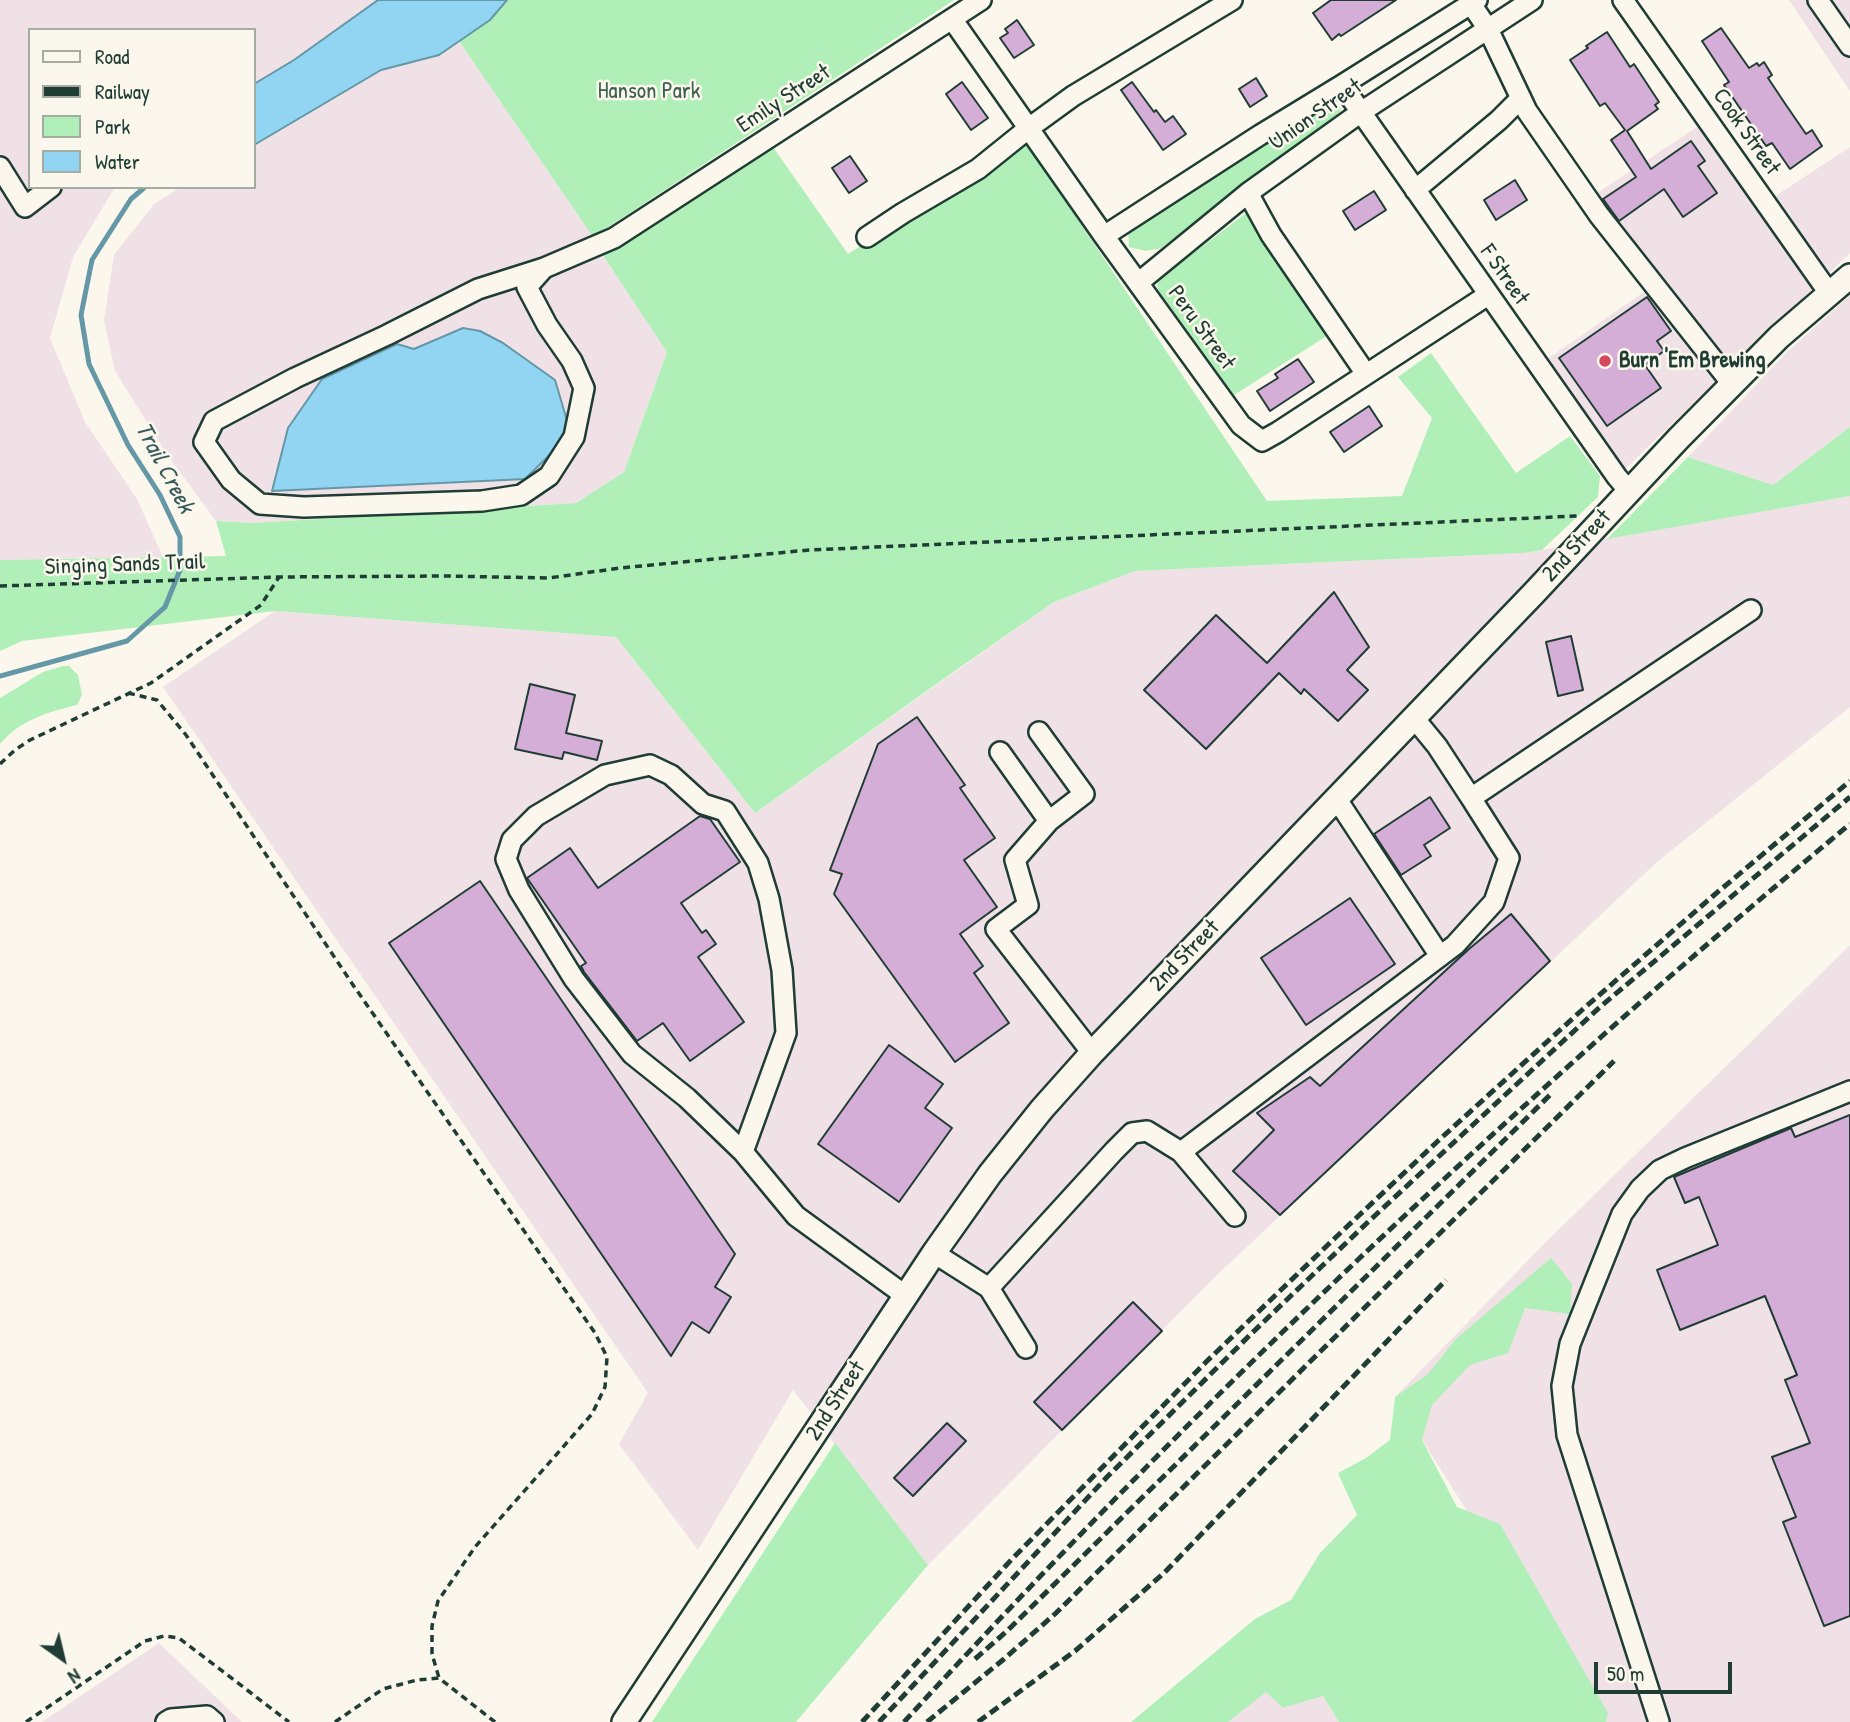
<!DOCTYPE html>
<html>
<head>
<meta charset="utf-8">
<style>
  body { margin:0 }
  #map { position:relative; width:1850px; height:1722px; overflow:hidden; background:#fbf7ec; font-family:"Patrick Hand",sans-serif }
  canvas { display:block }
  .legend { position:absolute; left:28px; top:28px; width:228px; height:161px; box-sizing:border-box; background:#fbf7ec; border:2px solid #a3ada2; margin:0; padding:9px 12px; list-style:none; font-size:21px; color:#1f3d34 }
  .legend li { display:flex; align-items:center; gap:14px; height:35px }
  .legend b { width:35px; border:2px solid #a3ada2 }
  .north { position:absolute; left:28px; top:1624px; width:70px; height:70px; -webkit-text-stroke:5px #fbf7ec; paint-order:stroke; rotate:146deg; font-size:19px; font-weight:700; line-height:28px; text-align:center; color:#1f3d34 }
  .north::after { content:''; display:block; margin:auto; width:24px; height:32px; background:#1f3d34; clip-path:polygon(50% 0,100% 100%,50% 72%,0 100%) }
  .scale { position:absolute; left:1594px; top:1662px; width:138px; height:32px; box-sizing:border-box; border:4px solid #1f3d34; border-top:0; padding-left:9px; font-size:21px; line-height:24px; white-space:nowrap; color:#1f3d34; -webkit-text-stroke:5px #fbf7ec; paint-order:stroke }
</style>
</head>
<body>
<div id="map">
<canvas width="1850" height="1722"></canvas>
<ul class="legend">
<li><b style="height:9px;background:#fbf7ec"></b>Road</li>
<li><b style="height:9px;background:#1f3d34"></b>Railway</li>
<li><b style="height:19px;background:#b0f0b8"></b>Park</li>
<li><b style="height:19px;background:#92d5f3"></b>Water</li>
</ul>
<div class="north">N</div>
<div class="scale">50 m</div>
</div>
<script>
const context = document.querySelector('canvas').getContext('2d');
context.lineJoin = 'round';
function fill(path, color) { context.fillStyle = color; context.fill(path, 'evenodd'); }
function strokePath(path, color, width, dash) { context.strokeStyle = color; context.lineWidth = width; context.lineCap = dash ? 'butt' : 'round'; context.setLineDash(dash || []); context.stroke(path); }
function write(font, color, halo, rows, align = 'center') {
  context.font = font + ' "Patrick Hand",sans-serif'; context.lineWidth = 5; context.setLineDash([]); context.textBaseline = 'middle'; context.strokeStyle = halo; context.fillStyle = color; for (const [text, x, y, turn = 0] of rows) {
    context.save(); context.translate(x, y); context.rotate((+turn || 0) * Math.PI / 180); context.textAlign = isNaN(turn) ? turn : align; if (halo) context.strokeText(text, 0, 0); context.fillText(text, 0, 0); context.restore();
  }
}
const built = new Path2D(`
  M0,0h378l-84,60 -40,24v-54h-224v157h85l-42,70 -23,81 35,84 52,77 26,58 -163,3z
  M1789,0h61v91z
  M459,41l134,196 9,17 65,98 -43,120 -48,31 -322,20 -38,-2 -48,-65 -53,-85 -11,-51 10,-65 40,-51 27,-17h73v-42l127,-75 58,-15z
  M1700,125l57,83 93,-61v106l-228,219 -79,-110 111,-77 -66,-86z
  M1850,295v132l-77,58 -85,-28 98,-104z
  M1850,496v211l-193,155 -439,412 -290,291 -135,-175 -95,160 -79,-106 29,-51 -485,-706 112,-76 341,26 139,176 299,-211 81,-31 389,-18z
  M1850,945v777h-250l-205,-325 149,-153z
  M159,1643l83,79h-200z
  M1266,1691l17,17 40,-12 16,26h-111z`);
const green = new Path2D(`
  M507,0h447l-361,237 -134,-196 31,-21z
  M1333,100l6,4 2,6 -11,12 -169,126 -15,3 -17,-4 -1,-18z
  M1025,141l242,360 135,-5 30,-78 -34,-41 33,-24 85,120 54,-37 30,40 -2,21 -56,53 -18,3 -389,18 -81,31 -95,66 -204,145 -139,-176 -341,-26 -253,30 -22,10v-91l226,-4 -10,-35 38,2 322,-20 48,-31 43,-120 -65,-98 171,-107 75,107z
  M1250,210l80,124 -96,61 -76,-105 -1,-9z
  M1850,427v69l-243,43 81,-82 85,28z
  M63,666h6l9,9 4,20 -5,10c-29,7 -57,15 -77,39v-46l43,-26z
  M1551,1258l21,26 -2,30 -45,-6 -17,45 -38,12 -38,40 -10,35 35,67 43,17 108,189 -2,9h-267l-16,-26 -40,12 -17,-16 -38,30h-97l124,-103 36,-19 29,-47 37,-38 -19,-42 28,-15 24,-18 5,-43 33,-23 28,-35z
  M835,1443l93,122 -132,157h-144z`);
const water = new Path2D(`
  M378,0h129l-17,20 -51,35 -58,15 -127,75v-61l40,-24z
  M463,328l17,3 23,12 52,37 16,54 -46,45 -253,12 16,-63 34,-49 75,-35 17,5z`);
const stream = new Path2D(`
  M0,676l127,-35 38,-34 15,-37v-33l-20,-42 -32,-50 -39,-81 -8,-49 11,-55 39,-61 14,-12`);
const building = new Path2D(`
  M1331,0h65l-55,36 -2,-2 -7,6 -19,-27z
  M1017,20l17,25 -20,13 -14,-20 8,-5 -3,-4z
  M1721,28l28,40 8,-5 2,3 5,-4 8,13 -4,3 18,27 20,29 6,-4 10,16 -32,23 -18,-26 -6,3 -42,-61 5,-3 -27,-41z
  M1607,32l23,35 4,-3 25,38 -4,3 3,4 -31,22 24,38 40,-28 14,20 -7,5 19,27 -34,24 -19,-28 -45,32 -16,-22 33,-22 -25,-37 14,-10 -20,-27 -5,3 -30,-46 18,-12 -2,-2z
  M1256,78l11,18 -17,11 -11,-18z
  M962,82l26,36 -17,12 -25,-36z
  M1132,82l22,30 2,-2 9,12 8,-6 13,18 -23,16 -42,-60z
  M850,156l17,25 -18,12 -17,-25z
  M1515,180l12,20 -31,20 -12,-20z
  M1374,191l12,19 -31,20 -12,-19z
  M1647,297l24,34 -14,10 7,10 -19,14 16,23 -54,38 -48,-68z
  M1298,359l16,23 -44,29 -13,-20 21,-13 -3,-4z
  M1369,406l13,20 -38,26 -14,-20z
  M1334,592l35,55 -22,23 21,20 -30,31 -34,-32 -3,5 -22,-21 -73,76 -62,-59 72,-75 51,48z
  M1571,636l12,54 -25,6 -12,-54z
  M530,684l45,11 -9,38 36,8 -5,19 -33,-8 -2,7 -47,-10z
  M917,717l48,68 -5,3 35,50 -31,22 33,47 -37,27 23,32 -9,7 35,50 -54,39 -121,-168 8,-20 -12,-4 48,-126z
  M1430,797l20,31 -26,17 7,11 -30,19 -27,-41z
  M700,816l10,3 30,43 -59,41 21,30 4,-3 10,14 -18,13 46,65 -54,39 -27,-38 -26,18 -53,-69 -3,-6 5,-3 -59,-85 43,-30 28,40z
  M480,881l255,373 -20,33 16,10 -22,36 -17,-11 -21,34 -282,-413z
  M1350,898l45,66 -89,61 -45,-67z
  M1511,914l39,47 -270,254 -47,-44 41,-41 -17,-17 53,-36 10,9 149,-137z
  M889,1045l54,39 -18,24 27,20 -53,74 -81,-58z
  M1850,1115v501l-26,10 -41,-104 13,-5 -24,-60 38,-14 -25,-63 12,-5 -32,-79 -85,34 -23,-60 61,-25 -19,-48 -14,6 -11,-26 117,-49 4,9z
  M1133,1302l29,29 -100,99 -28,-28z
  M947,1423l19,18 -53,55 -19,-18z`);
const path = new Path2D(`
  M0,586l279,-9 166,-1 104,2 71,-10 189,-18 768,-34
  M128,693l29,7 29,35 167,250 242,348 12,24 -2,30 -13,27 -117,133 -37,54 -6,25v28l7,24
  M0,764l15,-14 15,-10 121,-57 110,-78 18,-28
  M26,1722l119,-81 19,-5 15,2 110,84
  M335,1722l48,-33 34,-9 22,-2 56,44`);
const minor = new Path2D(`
  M1623,0l206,293
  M1818,0l32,46
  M1471,4l17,25 39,82 72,104 134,170
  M952,19l152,217 137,189 21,16 16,-9 210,-137
  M1342,85l275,392 12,14
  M0,167l25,40 26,-20
  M1415,190l84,-70 22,-22
  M1248,193l23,42 95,139
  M1104,236l156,-101 82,-50 135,-85
  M867,237l36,-24 75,-44 51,-41 44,-32 159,-96
  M544,268l-66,21 -91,46 -92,43 -81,43 -10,21 27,38 29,24 44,3 178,-6 39,-6 28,-19 25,-39 10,-49 -12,-27 -25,-36 -20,-38 17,-19 70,-30 367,-238
  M1138,283l110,-90 113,-81 171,-112
  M1414,718l23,28 34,52 280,-188
  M1039,732l45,62 -35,27
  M1000,752l49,69 -34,39 13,45 -32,24 96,124
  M1336,798l104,158
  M743,1152l43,-119 -4,-63 -13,-71 -11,-36 -33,-52 -22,-7 -32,-29 -21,-10 -45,10 -69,41 -24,24 -6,19 13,31 55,89 58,75 55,44 56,54 53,64 110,80
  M1235,1216l-54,-64 274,-207 39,-43 15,-44 -38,-60
  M934,1253l55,35 37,60
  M989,1288l125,-137 18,-18 15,-2 34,21
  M166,1722l5,-3 36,-3 7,6
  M1659,1722l-92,-287 -5,-49 8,-42 52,-130 18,-25 20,-19 25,-12 165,-67`);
const major = new Path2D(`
  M624,1722l310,-469 56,-79 52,-65 50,-56 442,-460 145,-155 100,-101 71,-61`);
const rail = new Path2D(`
  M975,1659l32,-28 545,-538
  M862,1722l150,-163 194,-197 129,-124 104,-98 143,-130 131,-114 137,-115
  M879,1722l228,-245 145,-144 116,-111 232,-215 250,-210
  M904,1722c205,-224 422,-439 648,-641 97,-88 197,-173 298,-257
  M927,1722l77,-63 52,-46 558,-552
  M978,1722l97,-71 89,-78 282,-293`);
const markers = [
  [1605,361,7,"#d1495b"]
];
const parkNames = [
  ["Hanson Park",649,92]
];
const streetNames = [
  ["Emily Street",784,99,-33],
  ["Union Street",1316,115,-35],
  ["Cook Street",1746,132,55],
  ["F Street",1504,275,55],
  ["Peru Street",1201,328,54],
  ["2nd Street",1577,546,-47],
  ["Singing Sands Trail",125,565,-2],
  ["2nd Street",1185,956,-46],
  ["2nd Street",836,1401,-57]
];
const poiNames = [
  ["Burn 'Em Brewing",1619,361]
];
const waterNames = [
  ["Trail Creek",164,468,62]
];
fill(built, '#f0e1e6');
fill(green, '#b0f0b8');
fill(water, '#92d5f3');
strokePath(water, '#6498a7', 2);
strokePath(stream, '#6498a7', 5);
fill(building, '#d5aed7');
strokePath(building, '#1f3d34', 2);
strokePath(minor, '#1f3d34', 24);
strokePath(major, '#1f3d34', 28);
strokePath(path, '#1f3d34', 3.5, [7, 5]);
strokePath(minor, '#fbf7ec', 19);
strokePath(major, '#fbf7ec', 23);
strokePath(rail, '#1f3d34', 5, [10, 5]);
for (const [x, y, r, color] of markers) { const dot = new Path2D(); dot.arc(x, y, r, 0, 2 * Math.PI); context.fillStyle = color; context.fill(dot); strokePath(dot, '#fbf7ec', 2.5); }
write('23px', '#3c614e', '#fbf7ec', parkNames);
write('23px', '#1f3d34', '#fbf7ec', streetNames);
write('bold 23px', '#1f3d34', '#fbf7ec', poiNames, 'left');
write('italic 24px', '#365b5a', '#fbf7ec', waterNames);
</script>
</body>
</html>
